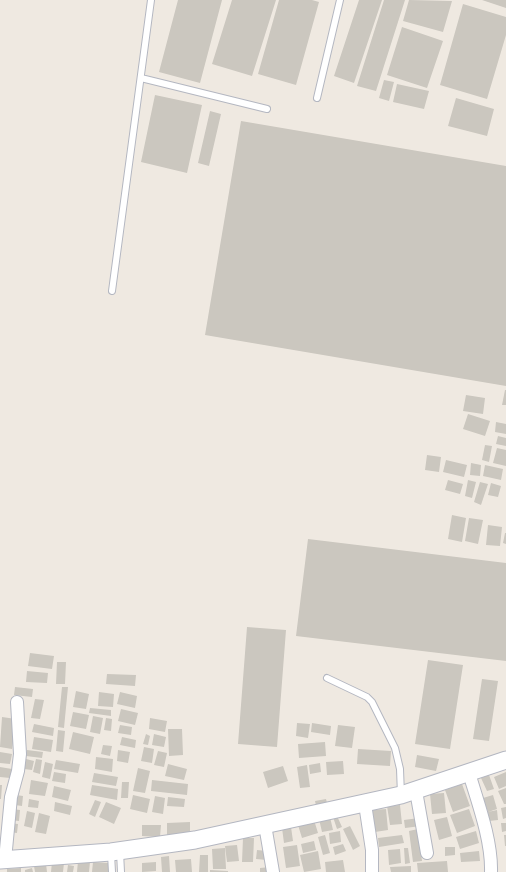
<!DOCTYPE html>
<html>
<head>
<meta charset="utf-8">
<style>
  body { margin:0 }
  canvas { display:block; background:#efe9e1 }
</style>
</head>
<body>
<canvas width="506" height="872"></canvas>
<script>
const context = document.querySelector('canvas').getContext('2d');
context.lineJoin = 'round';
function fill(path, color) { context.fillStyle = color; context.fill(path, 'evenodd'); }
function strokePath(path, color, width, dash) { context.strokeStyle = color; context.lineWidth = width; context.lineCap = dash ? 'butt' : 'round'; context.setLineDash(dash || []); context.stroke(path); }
const building = new Path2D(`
  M178,0h44l-22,83 -41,-11z
  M232,0h44l-24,76 -40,-12z
  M279,0h33l7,2 -23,83 -38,-11z
  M359,0h23l-28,83 -20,-7z
  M384,0h21l-29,91 -19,-5z
  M409,0l43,1 -9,31 -40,-11z
  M482,0h24v8z
  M463,4l43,13v18l-19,64 -47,-14z
  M402,27l41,14 -16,47 -40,-13z
  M384,80l10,2 -5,19 -10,-3z
  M397,84l32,7 -5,18 -31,-7z
  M155,95l47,10 -15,68 -46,-11z
  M456,98l38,11 -7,27 -39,-10z
  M210,111l11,3 -12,52 -11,-3z
  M241,121l265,45v220l-301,-51z
  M505,390h1v15h-4z
  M466,395l19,3 -2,16 -20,-3z
  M468,414l22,7 -5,15 -22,-7z
  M496,422l10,2v10l-11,-2z
  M498,436l8,2v8l-10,-2z
  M485,445l7,1 -3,16 -7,-2z
  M497,448l9,2v16l-13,-3z
  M427,455l14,2 -2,15 -14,-2z
  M446,460l21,5 -3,12 -21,-5z
  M471,463l10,2 -1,11 -10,-1z
  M485,465l18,4 -2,11 -18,-4z
  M448,480l15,4 -3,10 -15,-4z
  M468,480l8,2 -4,16 -7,-2z
  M480,482l8,2 -7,21 -7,-3z
  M491,483l10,3 -3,11 -10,-2z
  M452,515l14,3 -4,24 -14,-3z
  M469,518l14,2 -5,24 -13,-3z
  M488,525l14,2 -2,19 -14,-1z
  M505,533h1v11l-3,-1z
  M308,539l198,24v98l-210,-25z
  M247,627l39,3 -9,117 -39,-3z
  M30,653l24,3 -2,13 -24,-3z
  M428,660l35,5 -13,84 -35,-5z
  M57,662h9l-1,22h-9z
  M27,671l21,2 -1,10 -21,-1z
  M107,674l29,1 -1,11 -29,-2z
  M482,679l16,2 -9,60 -16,-2z
  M15,687l18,2 -1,8 -18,-2z
  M62,687h6l-4,41 -6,-1z
  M76,691l13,3 -3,15 -13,-2z
  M99,692l15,2 -1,13 -15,-1z
  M120,692l17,4 -2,12 -18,-4z
  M35,699l9,1 -4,19 -9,-1z
  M90,708l21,2v6l-22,-3z
  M121,709l17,4 -3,12 -17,-4z
  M73,712l16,3 -3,14 -16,-3z
  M93,716l10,2 -3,16 -10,-2z
  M2,717l14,2 -4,30 -12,-2z
  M106,718l6,1 -1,12 -7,-1z
  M150,718l17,3 -2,11 -16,-3z
  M297,723l13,1 -2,14 -12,-2z
  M312,723l19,3 -1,9 -19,-3z
  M34,724l20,4 -1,8 -21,-4z
  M120,725l12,2 -1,8 -13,-2z
  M338,725l17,2 -3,21 -17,-2z
  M168,729h14l1,26 -14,1z
  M58,730l7,1 -2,21 -7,-1z
  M73,732l21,5 -4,17 -21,-5z
  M146,734l4,2 -2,9 -5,-1z
  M154,734l12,3 -2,10 -12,-2z
  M34,737l19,3 -2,12 -19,-3z
  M122,737l14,3 -1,8 -15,-3z
  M325,742l1,14 -27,2 -1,-14z
  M103,745l9,1 -2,10 -9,-2z
  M144,747l10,2 -2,14 -11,-2z
  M358,749l33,2 -1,15 -33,-2z
  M27,750l16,2 -1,6 -16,-2z
  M118,750l12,2 -2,11 -11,-2z
  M158,751l9,2 -3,14 -10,-2z
  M0,752l12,2 -2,10 -10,-1z
  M417,755l22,4 -3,12 -21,-4z
  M96,757l17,2 -1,13 -17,-3z
  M26,759l8,2 -2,9 -8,-1z
  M36,759l6,1 -2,14 -7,-2z
  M56,760l24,4 -2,9 -24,-4z
  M343,761l1,13 -17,1 -1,-13z
  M45,762l8,2 -3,15 -8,-2z
  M320,763l1,9 -11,2 -1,-9z
  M168,764l19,5 -3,11 -19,-4z
  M307,765l3,22 -10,1 -3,-21z
  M283,766l5,15 -20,7 -5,-16z
  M0,767l12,2 -2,9 -10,-1z
  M138,768l12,3 -5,22 -12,-2z
  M54,772l12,2 -1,9 -13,-2z
  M506,772v14l-7,3 -5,-12z
  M94,773l24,4 -2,9 -24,-4z
  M489,775l5,14 -7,2 -6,-13z
  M31,780l17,3 -3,13 -16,-2z
  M152,780l36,4 -1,11 -36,-4z
  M122,782h7l-1,16h-7z
  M462,784l8,22 -17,6 -8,-22z
  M0,785h2l-1,14h-1z
  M92,785l26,4 -1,11 -27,-5z
  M54,786l17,4 -3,11 -16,-4z
  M506,788v16h-2l-6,-13z
  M444,793l2,20 -14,1 -2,-20z
  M16,795l7,1 -1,10 -7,-1z
  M133,795l17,4 -3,14 -17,-4z
  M493,795l4,14 -9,3 -5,-14z
  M155,796l10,2 -2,16 -11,-2z
  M168,797l17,2 -1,8 -17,-1z
  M29,799l10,2 -1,7 -10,-1z
  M326,799l2,8 -11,3 -2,-9z
  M95,800l6,2 -6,15 -6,-3z
  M55,802l17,4 -2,9 -16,-4z
  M106,802l15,6 -7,16 -15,-7z
  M400,805l2,19 -12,1 -3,-19z
  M506,807v11l-3,1 -2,-11z
  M12,809l8,1 -1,11 -8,-1z
  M386,809l2,21 -13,2 -3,-22z
  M469,809l6,17 -18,7 -7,-18z
  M497,810l1,10 -9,1 -1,-9z
  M27,811l8,2 -3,15 -8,-2z
  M39,813l11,3 -4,18 -11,-2z
  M337,816l5,11 -5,2 -4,-12z
  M330,817l3,13 -11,2 -3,-13z
  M447,817l5,19 -13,4 -5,-20z
  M419,818l2,8 -16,2 -1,-8z
  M314,820l4,13 -16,5 -4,-13z
  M190,822v13h-23v-12z
  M10,823l8,1 -1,9 -8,-1z
  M501,823h5v8l-4,1z
  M142,825h19l-1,12 -18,-1z
  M350,826l10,20 -7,4 -10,-21z
  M291,827l2,14 -9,2 -2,-15z
  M418,829l4,32 -9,1 -4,-31z
  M340,831l1,11 -11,2 -1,-11z
  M476,831l3,12 -19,6 -4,-12z
  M325,835l5,18 -7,2 -5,-18z
  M402,835l2,8 -25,4 -1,-9z
  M504,835h2v11h-1z
  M243,838h11l-1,24h-11z
  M314,841l2,9 -13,3 -2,-9z
  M343,844l3,7 -11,4 -2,-8z
  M237,845l2,16 -12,1 -2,-16z
  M297,845l3,21 -14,2 -3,-21z
  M445,847h10v8l-10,1z
  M225,848l1,21h-13l-1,-20z
  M404,848h4l2,15 -5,1z
  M400,849l1,14 -12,2 -1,-15z
  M257,850l10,1v9l-11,-1z
  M318,851l3,18 -17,3 -4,-17z
  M479,851l1,10 -19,1 -1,-9z
  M200,855h8v17h-9z
  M169,856l1,16h-8l-1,-15z
  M191,859l1,13h-16l-1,-12z
  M343,860l2,12h-19l-1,-10z
  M78,861l12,1 -1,10h-12z
  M447,861l1,11h-30l-1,-9z
  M52,862l12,1 -1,9h-12z
  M93,862l16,1v9h-17z
  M156,862v9l-14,1v-9z
  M46,864l1,8h-12l-1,-6z
  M68,865l6,1 -1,6h-6z
  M411,866v6h-20l-1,-5z
  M270,867v5h-10v-4z
  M21,868v4h-14v-3z
  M32,868l1,4h-8v-2z
  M210,870l18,1v1h-18z`);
const lane = new Path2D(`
  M141,78l126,31
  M317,98l23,-98
  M112,291l39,-291
  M327,678l40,19 5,5 23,46 5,21 1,26
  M120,852l1,20
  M111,854l1,18`);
const street = new Path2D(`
  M469,773c9,30 23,68 22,99
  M416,791l11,62
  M365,804l7,46v22
  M265,825l8,47
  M5,860l6,-63 7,-26 2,-17 -3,-52`);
const secondary = new Path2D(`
  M0,860l111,-8 84,-12 206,-45 105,-35`);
fill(building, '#cbc7bf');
strokePath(lane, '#b4b7c1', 8);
strokePath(street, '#b4b7c1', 14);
strokePath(secondary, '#b4b7c1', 19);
strokePath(lane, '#fff', 6);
strokePath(street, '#fff', 12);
strokePath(secondary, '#fff', 17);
</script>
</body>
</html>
